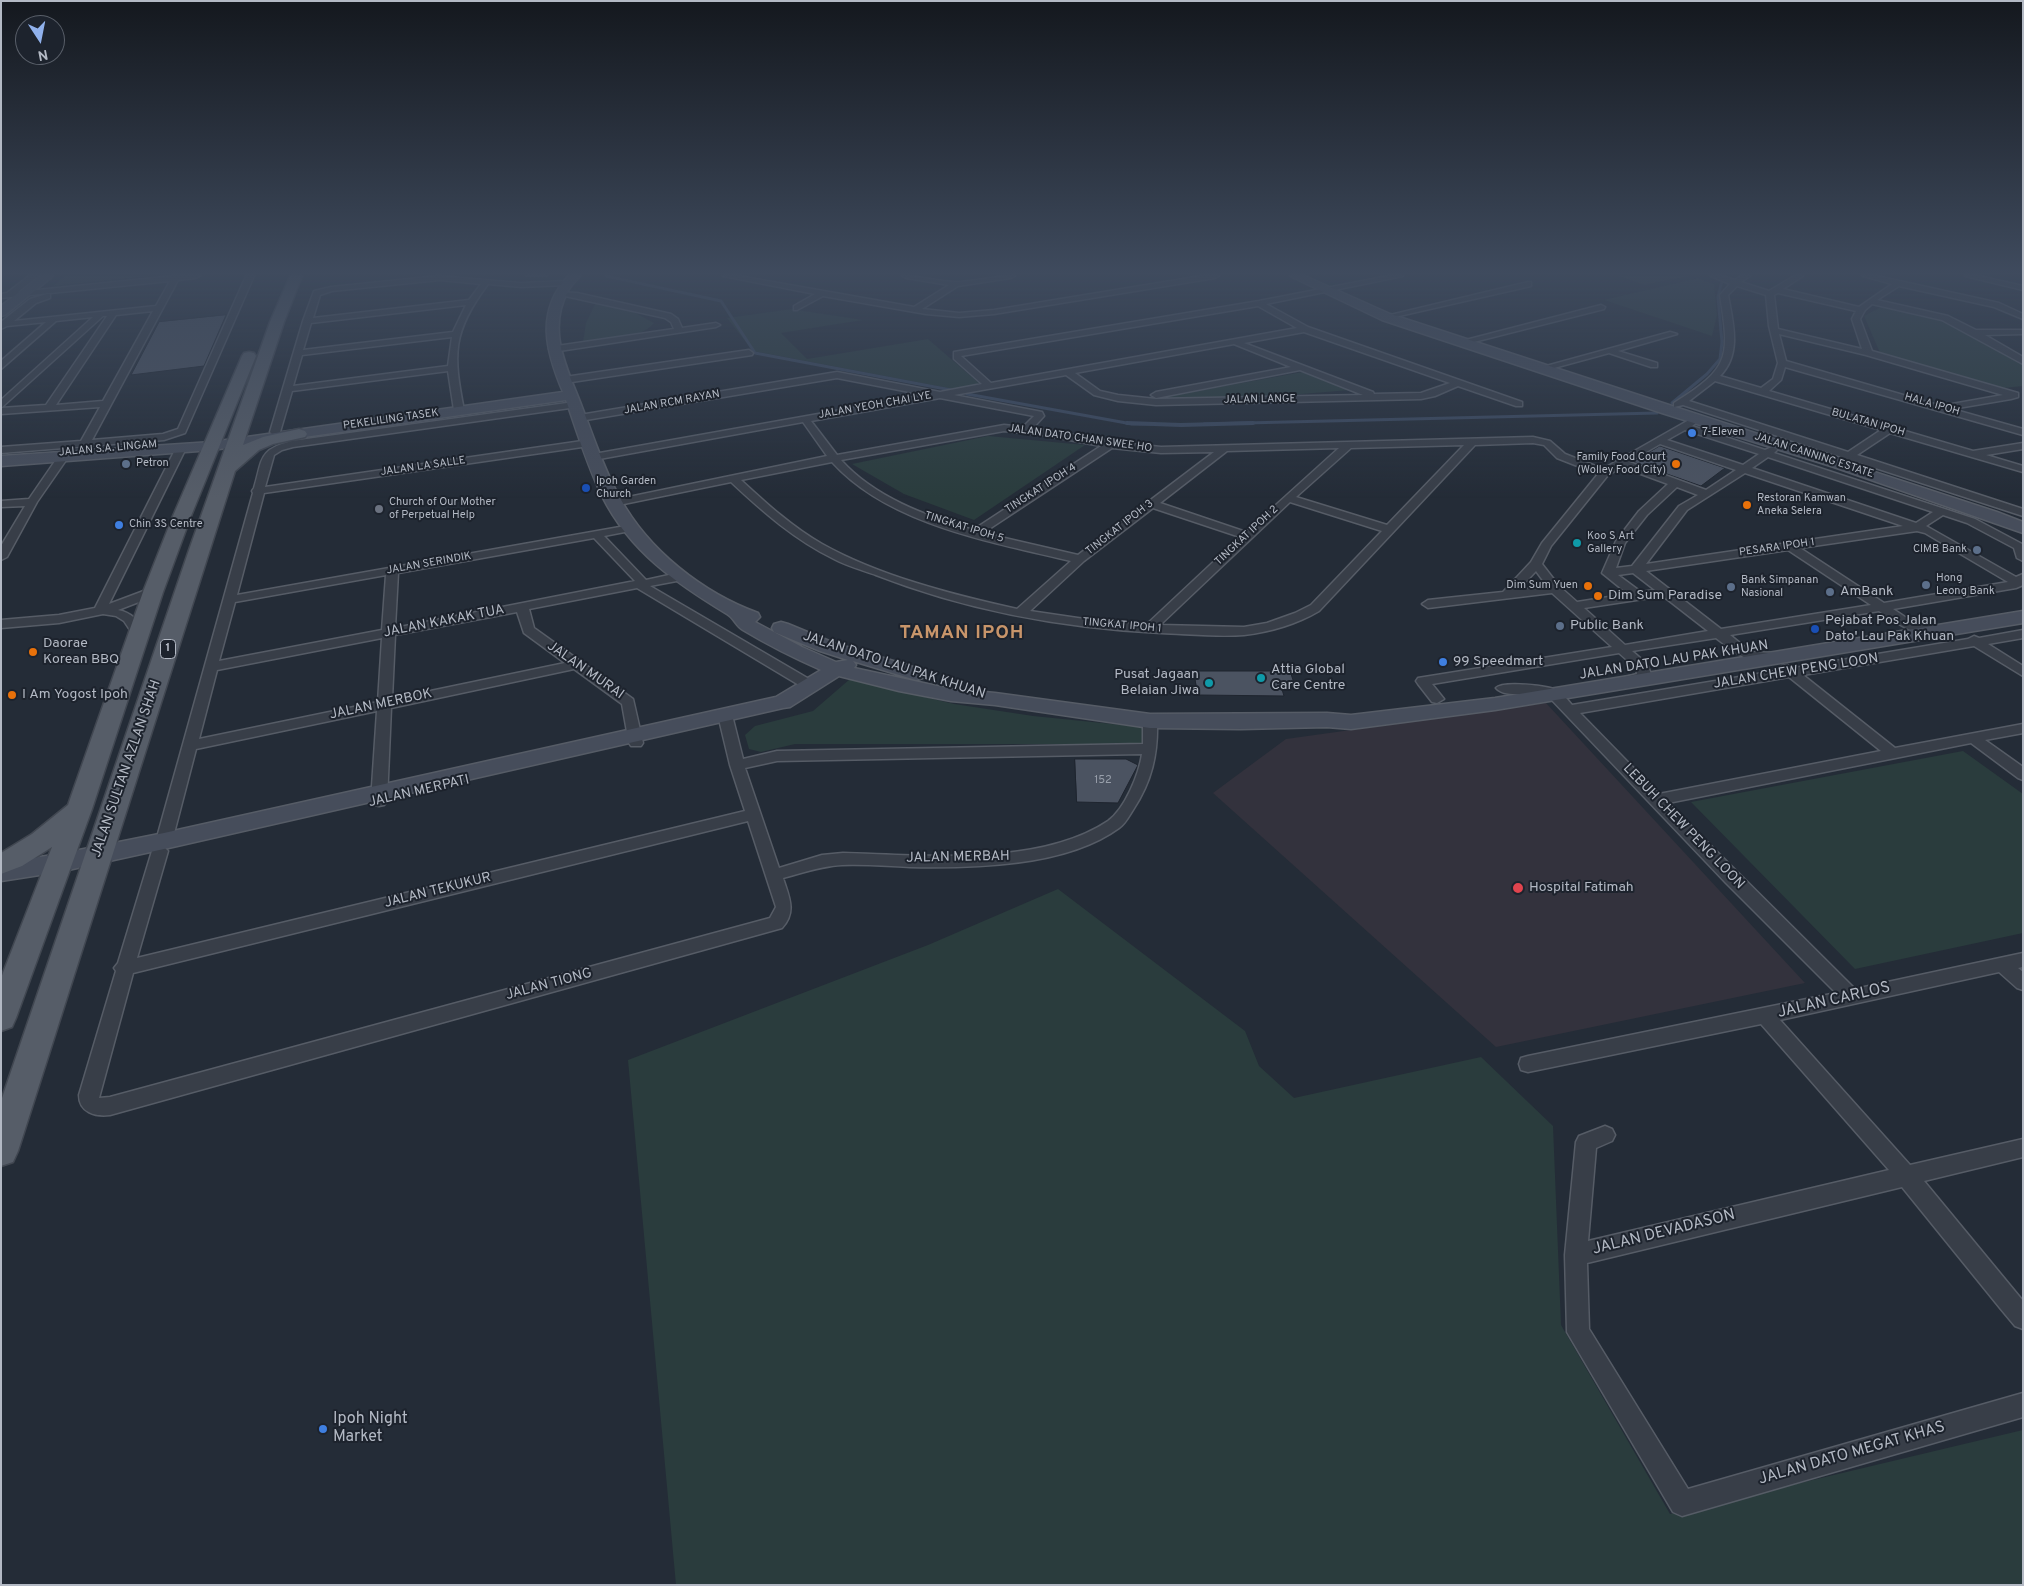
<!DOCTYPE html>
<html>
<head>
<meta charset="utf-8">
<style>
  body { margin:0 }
  #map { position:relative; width:2024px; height:1586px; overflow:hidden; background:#242c37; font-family:Overpass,sans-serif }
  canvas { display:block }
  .frame { position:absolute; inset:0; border:2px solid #b3b9c4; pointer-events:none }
  .north { position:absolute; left:15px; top:15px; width:50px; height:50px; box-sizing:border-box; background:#1d232d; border:1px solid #595f69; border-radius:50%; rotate:169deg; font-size:14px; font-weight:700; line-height:20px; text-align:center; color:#b3b9c4 }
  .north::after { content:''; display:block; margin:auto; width:18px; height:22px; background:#90b1ec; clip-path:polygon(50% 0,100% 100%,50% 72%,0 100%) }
</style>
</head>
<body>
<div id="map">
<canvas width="2024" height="1586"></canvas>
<div class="frame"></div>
<div class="north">N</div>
</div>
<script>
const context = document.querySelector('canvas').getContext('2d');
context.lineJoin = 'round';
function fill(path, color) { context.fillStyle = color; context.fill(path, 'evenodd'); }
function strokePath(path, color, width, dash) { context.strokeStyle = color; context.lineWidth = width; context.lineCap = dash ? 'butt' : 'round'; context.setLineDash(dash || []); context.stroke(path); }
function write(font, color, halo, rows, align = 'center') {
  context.font = font + ' Overpass,sans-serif'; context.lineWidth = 4; context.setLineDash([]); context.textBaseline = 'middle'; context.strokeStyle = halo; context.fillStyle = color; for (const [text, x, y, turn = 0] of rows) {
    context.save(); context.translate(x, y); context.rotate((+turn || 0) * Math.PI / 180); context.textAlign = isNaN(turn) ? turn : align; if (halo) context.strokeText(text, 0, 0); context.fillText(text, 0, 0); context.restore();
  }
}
const medical = new Path2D(`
  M1546,703l259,280 -309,64 -283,-254 73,-54z`);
const green = new Path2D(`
  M65,276h84l-96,10z
  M1619,276h71l-46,9z
  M1698,278l16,6 3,31 -5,21 -108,-36z
  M596,302l32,7 26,14c-16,18 -49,17 -71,19l3,-19z
  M1885,305l54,13 84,47v21l-20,2 -122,-33 -17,-39z
  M791,309l72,11 -82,13 26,26 121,-20 53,46 -28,4 -200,-38 -26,-33z
  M1303,372l47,18 -109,9 -83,-1z
  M988,436l97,9 -111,75 -70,-26 -52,-30z
  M850,679l104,25 79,12 109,11 2,17h-349l-34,8 -12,-3 -4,-14 10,-9 58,-15z
  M1963,751l60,43v139l-168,36 -164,-167z
  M1058,889l187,142 14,35 35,32 187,-41 72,69 8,199 109,189 353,-84v155h-1347l-48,-525 300,-115z`);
const streamFar1 = new Path2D(`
  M527,276h20
  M606,276l115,25 34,52 196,37
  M967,394l165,30h21
  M1672,403l35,-29 13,-15 2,-17 -4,-45 4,-16
  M1204,424l453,-11`);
const stream = new Path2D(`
  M1127,423l54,2 72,-2`);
const building = new Path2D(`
  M226,315l-22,51 -73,9 28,-53z
  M1660,446l65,22 -24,18 -68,-24z
  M1194,671h96l5,15h-14l3,10 -86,-1z
  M1075,759h51l12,6 -20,38 -41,-1z`);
const street = new Path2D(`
  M29,276h9l-20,16 156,-16h26l-4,2 -18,2 -86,160 71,-6 15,-5 68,-153h8l-69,157 -21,7 -163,13v-6l80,-6 19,-34 -99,7v-6l45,-3 61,-89h-4l-102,92v-8l92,-83 -37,4 -55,48v-8l45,-39 -39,4 -6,3v-7l29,-23 17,-5h3v4l-14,5 -22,18 142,-15 14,-25 -169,17v-4l6,-1zM153,311l-50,90 -47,4 60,-90z
  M438,276l83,7 45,-2 4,2 -4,2 -45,2 -33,-3c-36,48 -35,70 -24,126l-2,2 -3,1 -5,-3 -6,-39 -156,20 -12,41 -5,3 -3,-1 -2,-2 33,-111 11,-30 17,-4zM440,280l41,4 -12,16 -156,18 7,-23 12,-4zM466,305l-13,27 -150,18 8,-27zM452,337l-4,29 -155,20 9,-31z
  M723,276h16l175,31 35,-22 -43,-7 -4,-2c19,0 37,6 55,6 19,-1 38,-6 58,-6l-4,2 -53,8 -36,23 37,4 35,-3 207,-34h18l-4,2 -221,36 -35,3 -33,-3 -103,-18 -26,14h-3v-4l21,-12z
  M1388,276h15l-137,28 42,23 214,75v4h-6l-58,-20 -23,10 -14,3 -265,6 -38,-4 -24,-6 -28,-20 -112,20 88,17 2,4 -11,12 89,15 39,4 372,-10 17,4 15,13 38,15 93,-53 5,3 -9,7 73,24 7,-3 4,1 1,2 -3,3 201,66 47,25 1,17 -6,-3 -3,-10 -47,-25 -24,-8 -17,11 90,51 7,-3v11l-7,3 -123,21 24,16 22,1 2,3 -2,3c-24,6 -40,-8 -60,-21l-149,24 21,17 24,1 2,3 -2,3c-28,6 -39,-6 -59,-21l-84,13 15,13 4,10 -3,6 -21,5 -5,-1 -2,-3 2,-3 15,-4 -1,-6 -17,-15 -187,31 12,15 -7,4 -5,-1 -14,-18 -2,-3 2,-3 194,-31 -60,-54 -124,15 -6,-4 6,-4 75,-8 28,-30 11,-19 56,-69 -41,-16 -13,-13 -11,-2 -58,2 -156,166c-22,13 -49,21 -75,24 -27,2 -56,-1 -83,-2 -97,-5 -193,-22 -285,-58 -14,-5 -29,-9 -42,-16 -39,-19 -71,-47 -103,-77l-117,24 -5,-3 5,-3 213,-44 -24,-34 -209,38 -5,-3 5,-3 331,-59 -88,-17 -257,43 -5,-3 5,-3 257,-43 103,20 42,-8 -28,-25v-7l305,-51zM1258,306l39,22 -306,55 -30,-27zM1304,332l146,51 -29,10 -47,1 -1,-2 -129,-49zM1234,344l57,23 -135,25 -5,3 5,3 144,-28 63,25 -207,4 -38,-4 -18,-4 -25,-18zM940,398l94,18 -11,11 -19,-2 -167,30 -26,-34zM1685,430l74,24 -16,11 -76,-25zM1004,431l39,4 58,11 -128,84c-47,-14 -99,-33 -132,-70zM1660,444l76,26 -30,20 -77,-28zM1464,445l-77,80 -91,-28 55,-49zM1112,448l49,5 53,-1 -136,103 -95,-22zM1339,448l-93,84 -86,-29 67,-52zM1768,457l165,55 -17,11 -164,-55zM832,462c57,63 160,80 239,99l-54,48c-63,-14 -138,-33 -195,-65 -30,-17 -56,-41 -81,-64zM1622,467l46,17 -29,27 -23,30 -14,32 26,21 -51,8 -18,-16 -17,-22 9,-18 57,-71zM1745,473l158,53 -257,38 41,-54zM1677,487l21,8 -19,11 -47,60 -16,2 9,-25 22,-28zM1290,502l92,29 -71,74 -16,8 -28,10 -23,4 -84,-2zM1153,508l87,29 -94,88 -48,-4 -68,-10 54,-50zM1917,531l8,2 83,49 -124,21 -84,-55zM1788,550l83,55 -150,24 -75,-58zM1536,571l11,15 -29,4zM1633,573l22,17 -14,2 -23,-17zM1663,596l45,35 -83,14 -41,-37z
  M1711,276h11l13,4 6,-4h9l-9,6 28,9 25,-15h9l-20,13 76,18 33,-23 -29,-8h14l122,27 24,11v5l-29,-12 -95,-21 -22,14 71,16 28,14h47v4l-38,1 38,22v7l-81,-44 -70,-16 -7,6 -5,9 12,32 146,42v4l-7,2 -59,10 71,20v6l-238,-68 -4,13 -12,11 204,60 50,-8v6l-37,6 37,11v6l-133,-39 -33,22 166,54v7l-172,-56 -10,1 -1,-2 2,-2 -159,-52 -9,2v-4c56,-35 56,-45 46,-108l10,-11zM1737,286l29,9 3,31 9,37 -5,16 -12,9 -41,-12c22,-22 13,-53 8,-81zM1778,293l78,18 -4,8 10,30 -84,-20 -4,-34zM1779,334l87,21 137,40 -62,11 -155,-45zM1715,381l166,49 -33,22 -159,-51z
  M1965,276h14l44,10v4z
  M1528,282h3v4l-145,33 -4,-2z
  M557,292l20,1 94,21 7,5 4,9 34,-5 4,2 -4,2 -163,25 -4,-3 1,-2 124,-18 -3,-7 -6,-4 -109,-24z
  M1601,305l4,2 -1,2 -142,36 -4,-3z
  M1670,332l7,2 -59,17 39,12v4h-6l-42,-14 -66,18 -4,-3z
  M749,350l4,3 -1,2 -187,28 -4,-3 4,-3z
  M574,402l3,1v4l-284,40 -11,3 -8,5 -9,32 324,-47 5,3 -5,3 -325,47 -27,102 394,-70 4,1 2,2 -2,2 -31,6 42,44 32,-7 6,4 -2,3 -32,6 159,93 2,3 -2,3h-10l-162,-97 -108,21 5,19 99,71 10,44 -2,3h-10l-2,-3 -7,-39 -48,-35 -183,39 -4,93 -3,4 -5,1 -5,-1 -3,-4 6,-90 -181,38 -24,92 -2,4 -6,2 4,4 -31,107 608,-147 -15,-46 -12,-50 2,-3h10l2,3 11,44 34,-8 366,-7v-23l2,-3h10l2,3c1,33 -5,60 -24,89 -4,6 -8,14 -14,18 -53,39 -146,40 -209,39 -23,-1 -46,-3 -68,-2 -21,1 -40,8 -59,13 6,19 14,34 -1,50l-672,187c-15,2 -31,-3 -31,-20l37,-124 -2,-3 4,-5 34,-112 2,-4 6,-2 -4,-4 97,-348 -1,-2 2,-3c9,-30 4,-38 38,-47zM594,538l41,43 -240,47 3,-55zM386,575l-4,55 -163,31 16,-59zM517,612l7,21 41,30 -173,36 3,-64zM382,638l-4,64 -179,37 18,-69zM1142,754c-3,20 -17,55 -34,67 -69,46 -185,34 -265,32l-21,2 -43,13 -34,-100 32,-7zM748,821l28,86 -6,11 -660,179 -11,1 34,-125z
  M181,445l5,3 -77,156 40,-15h8l2,3 -2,3 -39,15c14,3 20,10 26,23l-2,3h-8l-10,-15 -8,-5 -13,-2 -44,9 -58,5v-8l58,-5 36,-7 81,-160z
  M66,450l5,3 -34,49 -30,55 -6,3v-14l24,-40 -24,1v-6l28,-2 33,-48z
  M2023,630v8l-35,6 35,22v10l-49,-30 -171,29 92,73 128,-24v9l-38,7 38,27v13l-5,-2 -47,-35 -303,60 187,186 168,-36v14l-5,1 5,4v18l-6,-2 -18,-16 -219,48 130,145 113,-26v18l-99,24 99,120v28l-8,-3 -15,-18 -98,-121 -315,76 2,66 99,160 335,-96v24l-341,99 -9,-4 -106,-180 -2,-77 11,-113 3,-6 26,-10 7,3 3,6 -3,6 -16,7 -8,93 301,-71 -128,-146 -233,48 -7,-2 -2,-6 2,-6 7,-2 308,-63 -110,-110 -177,-186c-14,-6 -44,2 -53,-9 6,-7 53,-3 62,3 6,3 10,10 14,14l209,-35 1,-4 5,-1 7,3 174,-29 6,-3 5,2zM1789,677l92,74 -222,43 -79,-81z`);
const secondary = new Path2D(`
  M40,276h13l-48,39 -4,1v-10z
  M568,276h12c-4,5 -9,9 -12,15 -22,40 0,79 14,116 12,31 22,63 38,91 28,52 83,95 138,115l2,4 -5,5 47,25 34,15 12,-2 -28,-9 -46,-19 -2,-4 2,-4 7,-2 7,2 46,19 89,27 3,4 -3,4 -7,2 -63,-19 3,4 -2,3 97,21 44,4 155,21 177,-1 24,2 144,-17 528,-87v12l-528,87 -144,19 -24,-2 -86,2 -91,-1 -155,-23 -44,-4 -52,-10 -60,-15 -49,31 -7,1 -619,141 -105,23 -58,9v-18l58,-9 105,-21 612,-136 45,-27c-27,-12 -53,-25 -78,-40 -7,-4 -9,-12 -16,-16 -51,-31 -97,-62 -125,-118 -15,-31 -25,-64 -36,-96l-354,50 -211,16v-10l211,-14 351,-50c-17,-40 -28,-80 5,-116z
  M1290,276h15l85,38 607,198 26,10v11l-189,-66 -172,-54 -280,-93z`);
const primary = new Path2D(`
  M290,276h12l-18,46 -41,123 20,-8 36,-8 6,2 2,3 -2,3 -32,7 -14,6 -24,21 -217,680 -5,11 -12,4v-65l188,-551 81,-228z
  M249,352l5,1 2,3 -65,160 -28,76 -71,217 -76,209 -4,9 -11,4v-53l51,-131 -30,19 -21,8v-21l31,-19 36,-29 75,-213 30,-76 69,-160 2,-3z`);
const markers = [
  [1692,433,5,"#3f7fe0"],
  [126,464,5,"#5c6f8a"],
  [1676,464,5,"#e8710a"],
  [586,488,5,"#1a4fb4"],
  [1747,505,5,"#e8710a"],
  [379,509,5,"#6b7280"],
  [119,525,5,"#3f7fe0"],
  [1577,543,5,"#0f9aa8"],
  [1977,550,5,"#5c6f8a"],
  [1926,585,5,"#5c6f8a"],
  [1588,586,5,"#e8710a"],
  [1731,587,5,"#5c6f8a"],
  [1830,592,5,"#5c6f8a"],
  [1598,596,5,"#e8710a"],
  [1560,626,5,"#5c6f8a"],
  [1815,629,5,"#1a4fb4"],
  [33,652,5,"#e8710a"],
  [1443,662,5,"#3f7fe0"],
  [1261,678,5,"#0f9aa8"],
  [1209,683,5,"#0f9aa8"],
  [12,695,5,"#e8710a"],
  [1518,888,6,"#e0444e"],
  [323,1429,5,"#3f7fe0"]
];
const farStreetnames = [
  ["JALAN LANGE",1260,400,-1],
  ["JALAN RCM RAYAN",672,403,-10],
  ["HALA IPOH",1932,405,16],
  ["JALAN YEOH CHAI LYE",875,406,-10],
  ["PEKELILING TASEK",391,420,-8],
  ["BULATAN IPOH",1868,423,16],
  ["JALAN DATO CHAN SWEE HO",1080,439,8],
  ["JALAN S.A. LINGAM",108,449,-5],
  ["JALAN CANNING ESTATE",1814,456,18],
  ["JALAN LA SALLE",423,467,-8],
  ["TINGKAT IPOH 4",1041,489,-33],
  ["TINGKAT IPOH 5",964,528,17],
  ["TINGKAT IPOH 3",1120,528,-38],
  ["TINGKAT IPOH 2",1247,536,-43],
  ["PESARA IPOH 1",1777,548,-8],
  ["JALAN SERINDIK",429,564,-10],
  ["TINGKAT IPOH 1",1122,626,5]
];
const farPoinames = [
  ["7-Eleven",1702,433],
  ["Family Food Court",1666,458,"right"],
  ["(Wolley Food City)",1666,471,"right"],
  ["Petron",136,464],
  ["Ipoh Garden",596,482],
  ["Church",596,495],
  ["Restoran Kamwan",1757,499],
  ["Aneka Selera",1757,512],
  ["Church of Our Mother",389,503],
  ["of Perpetual Help",389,516],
  ["Chin 3S Centre",129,525],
  ["Koo S Art",1587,537],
  ["Gallery",1587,550],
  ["CIMB Bank",1967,550,"right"],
  ["Hong",1936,579],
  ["Leong Bank",1936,592],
  ["Bank Simpanan",1741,581],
  ["Nasional",1741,594],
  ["Dim Sum Yuen",1578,586,"right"]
];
const numberNames = [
  ["152",1103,781]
];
const shields = [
  [168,649,15]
];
const shieldNames = [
  ["1",168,649]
];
const poiNames = [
  ["AmBank",1840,592],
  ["Dim Sum Paradise",1608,596],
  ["Pejabat Pos Jalan",1825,621],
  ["Dato' Lau Pak Khuan",1825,637],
  ["Public Bank",1570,626],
  ["Daorae",43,644],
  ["Korean BBQ",43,660],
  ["99 Speedmart",1453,662],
  ["Attia Global",1271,670],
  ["Care Centre",1271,686],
  ["Pusat Jagaan",1199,675,"right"],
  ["Belaian Jiwa",1199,691,"right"],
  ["I Am Yogost Ipoh",22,695],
  ["Hospital Fatimah",1529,888]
];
const streetNames = [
  ["JALAN KAKAK TUA",444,622,-11],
  ["JALAN DATO LAU PAK KHUAN",1674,661,-9],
  ["JALAN DATO LAU PAK KHUAN",894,666,18],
  ["JALAN MURAI",585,671,35],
  ["JALAN CHEW PENG LOON",1796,672,-9],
  ["JALAN MERBOK",381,705,-12],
  ["JALAN SULTAN AZLAN SHAH",127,769,-71],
  ["JALAN MERPATI",419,792,-13],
  ["LEBUH CHEW PENG LOON",1683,827,46],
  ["JALAN MERBAH",958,858,-1],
  ["JALAN TEKUKUR",438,891,-14],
  ["JALAN TIONG",549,985,-15]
];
const nearStreetnames = [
  ["JALAN CARLOS",1834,1001,-13],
  ["JALAN DEVADASON",1664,1233,-14],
  ["JALAN DATO MEGAT KHAS",1852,1454,-16]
];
const nearPoinames = [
  ["Ipoh Night",333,1420],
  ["Market",333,1438]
];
const districtNames = [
  ["TAMAN IPOH",962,634]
];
fill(medical, '#33323d');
fill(green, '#2a3c3d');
strokePath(streamFar1, '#3b495f', 3);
strokePath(stream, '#3b495f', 4);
fill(building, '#4b5361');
strokePath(building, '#1f252f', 1);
strokePath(street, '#565c66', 3);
strokePath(secondary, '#565c66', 3);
strokePath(primary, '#414751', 3);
fill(street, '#383e48');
fill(secondary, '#464d5b');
fill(primary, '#565d68');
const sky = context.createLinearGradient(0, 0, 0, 498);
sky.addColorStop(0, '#14181e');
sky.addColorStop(0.55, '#3f4b5e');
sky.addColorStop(1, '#3f4b5e00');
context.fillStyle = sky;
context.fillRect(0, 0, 2024, 498);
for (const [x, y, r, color] of markers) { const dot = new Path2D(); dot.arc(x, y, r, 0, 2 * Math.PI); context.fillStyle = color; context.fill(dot); strokePath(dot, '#1d232d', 2); }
write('11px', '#b3b9c4', '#1d232d', farStreetnames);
write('11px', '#b3b9c4', '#1d232d', farPoinames, 'left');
write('11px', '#99a0ab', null, numberNames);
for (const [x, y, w] of shields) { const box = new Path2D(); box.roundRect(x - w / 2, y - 9.5, w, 19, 4); context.fillStyle = '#1d232d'; context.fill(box); strokePath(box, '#b3b9c4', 1); }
write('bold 12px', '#b3b9c4', null, shieldNames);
write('14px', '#b3b9c4', '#1d232d', poiNames, 'left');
write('14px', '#b3b9c4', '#1d232d', streetNames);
write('16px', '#b3b9c4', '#1d232d', nearStreetnames);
write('16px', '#b3b9c4', '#1d232d', nearPoinames, 'left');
context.letterSpacing = '1px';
write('bold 19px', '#c8956a', '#1d232d', districtNames);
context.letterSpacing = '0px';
</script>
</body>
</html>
